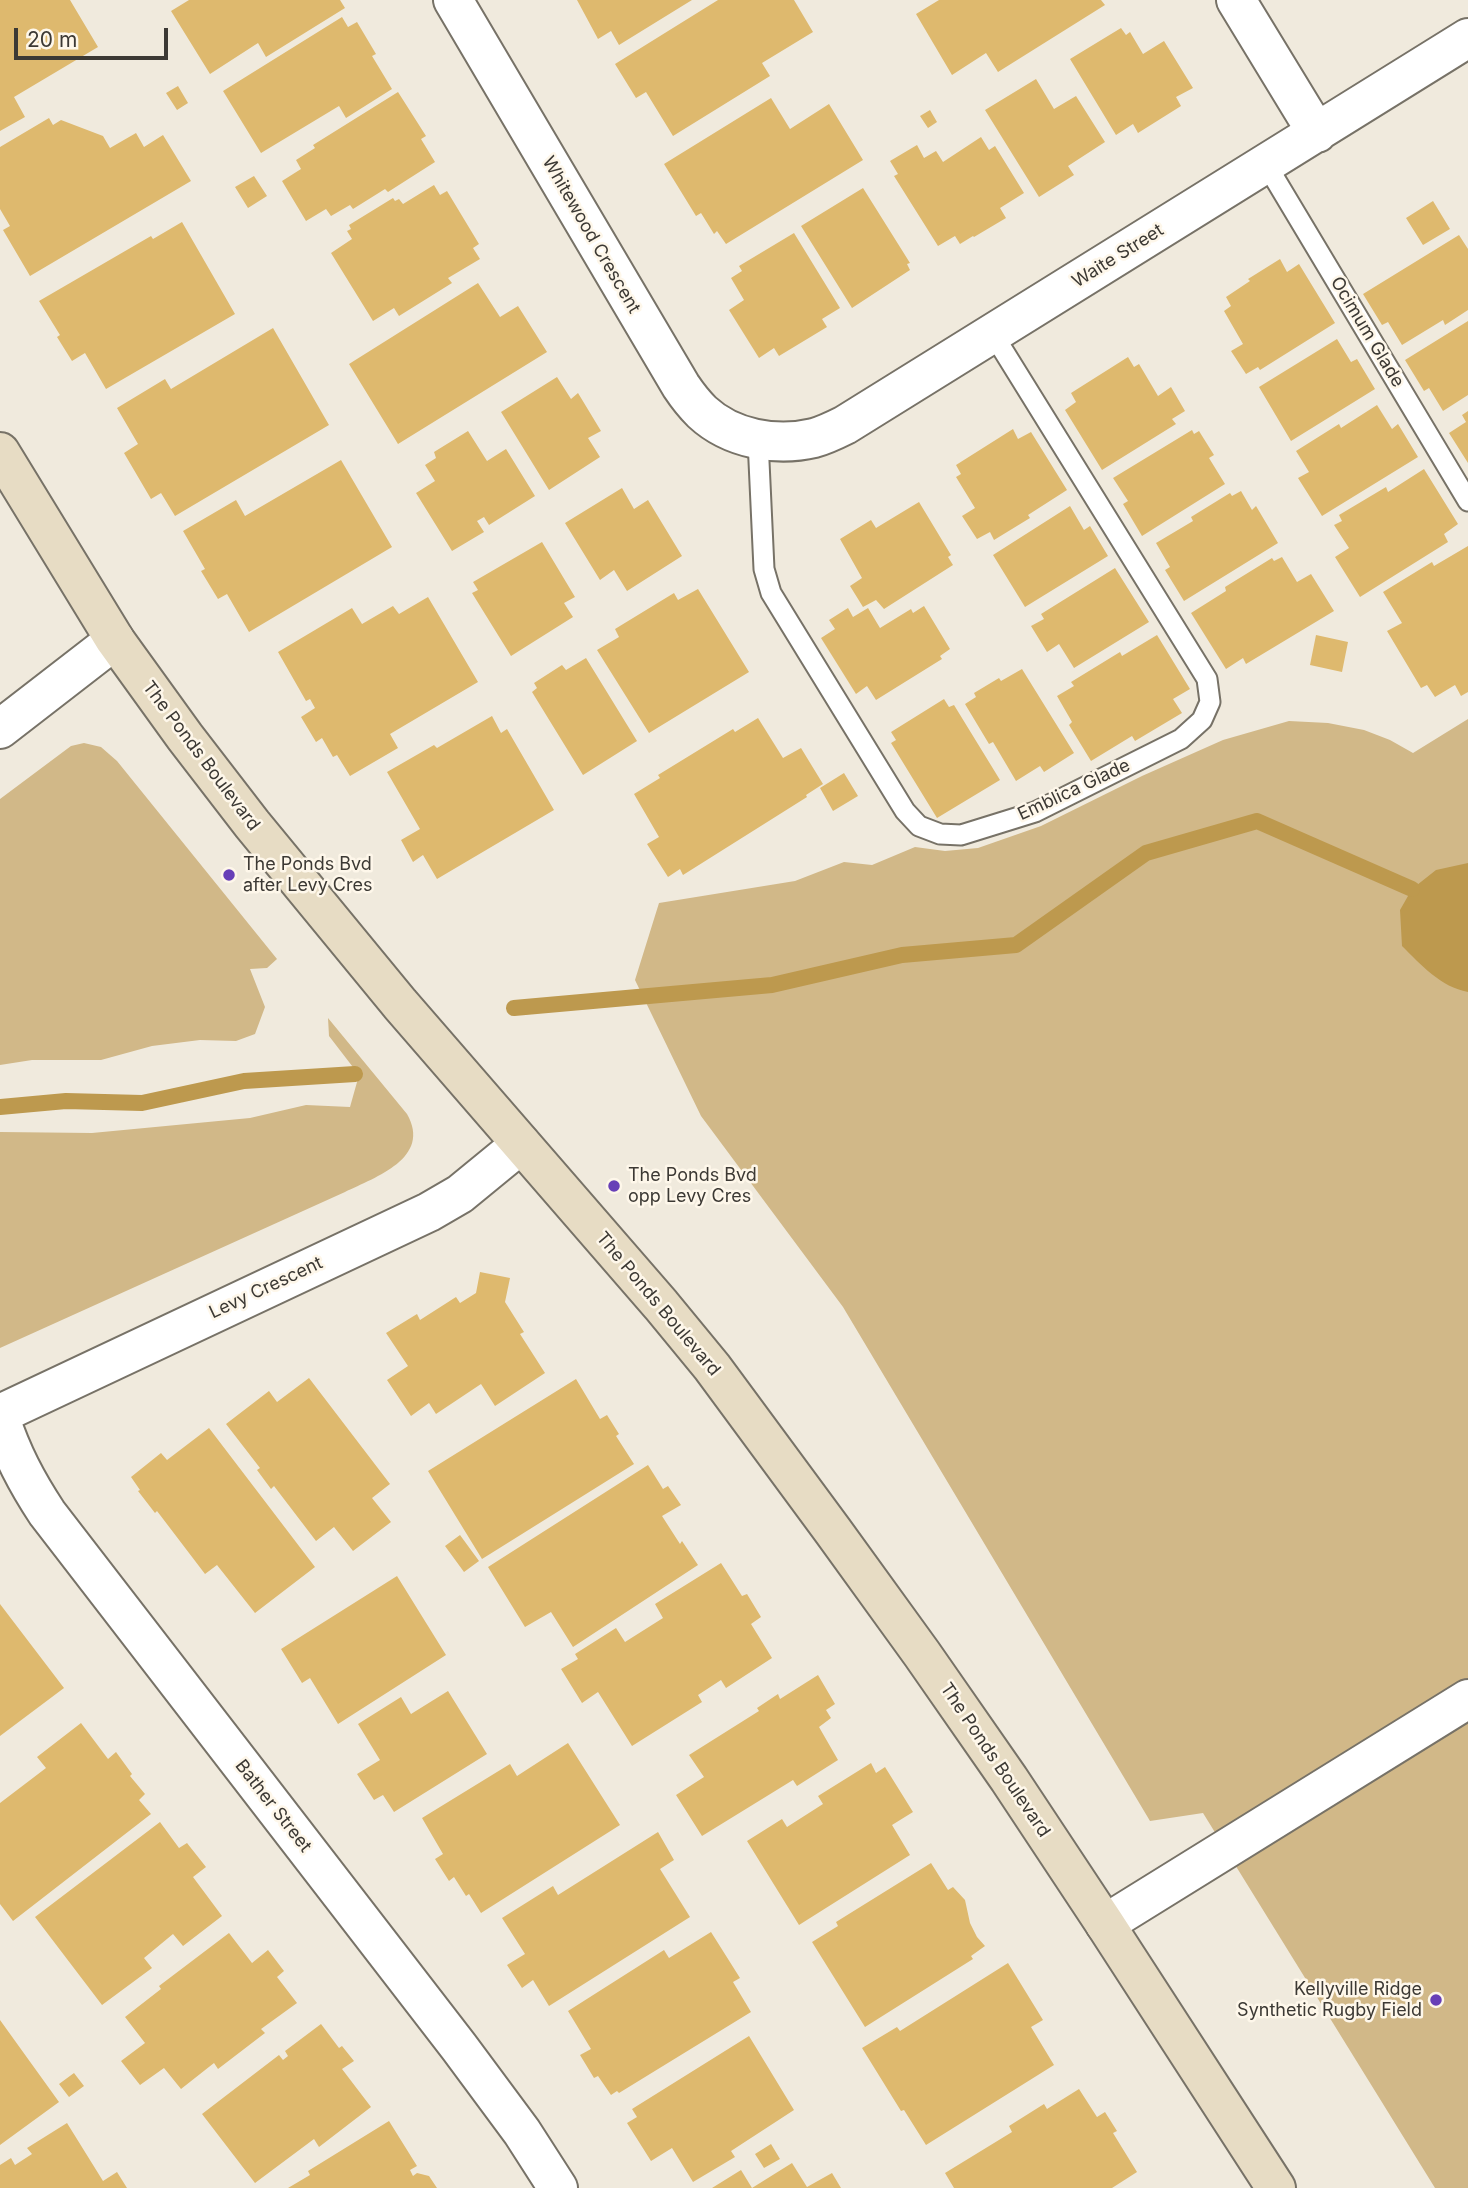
<!DOCTYPE html>
<html>
<head>
<meta charset="utf-8">
<style>
  body { margin:0 }
  #map { position:relative; width:1468px; height:2188px; overflow:hidden; background:#f0eadd; font-family:Inter,sans-serif }
  canvas { display:block }
  .scale { position:absolute; left:14px; top:28px; width:154px; height:32px; box-sizing:border-box; border:4px solid #3c3934; border-top:0; padding-left:9px; font-size:21px; line-height:24px; white-space:nowrap; color:#3c3934; -webkit-text-stroke:5px #fef7ea; paint-order:stroke }
</style>
</head>
<body>
<div id="map">
<canvas width="1468" height="2188"></canvas>
<div class="scale">20 m</div>
</div>
<script>
const context = document.querySelector('canvas').getContext('2d');
context.lineJoin = 'round';
function fill(path, color) { context.fillStyle = color; context.fill(path, 'evenodd'); }
function strokePath(path, color, width, dash) { context.strokeStyle = color; context.lineWidth = width; context.lineCap = dash ? 'butt' : 'round'; context.setLineDash(dash || []); context.stroke(path); }
function write(font, color, halo, rows, align = 'center') {
  context.font = font + ' Inter,sans-serif'; context.lineWidth = 5; context.setLineDash([]); context.textBaseline = 'middle'; context.strokeStyle = halo; context.fillStyle = color; for (const [text, x, y, turn = 0] of rows) {
    context.save(); context.translate(x, y); context.rotate((+turn || 0) * Math.PI / 180); context.textAlign = isNaN(turn) ? turn : align; if (halo) context.strokeText(text, 0, 0); context.fillText(text, 0, 0); context.restore();
  }
}
const green = new Path2D(`
  M1468,719v1469h-33l-232,-375 -53,8 -307,-514 -142,-191 -66,-136 24,-77 136,-22 49,-19 28,3 43,-18 30,4 33,-3 63,-22 101,-50 81,-36 66,-19 39,2 36,7 26,10 23,13z
  M84,743l17,4 16,14 160,198 -10,9 -17,1 15,38 -10,27 -19,7 -36,-1 -48,6 -51,14h-69l-32,5v-266l71,-53z
  M328,1018l79,96c25,44 -31,63 -62,78l-345,156v-216l92,1 158,-15 56,-13 44,2 9,-32 -30,-39z`);
const water = new Path2D(`
  M1468,863v129c-27,-5 -47,-27 -66,-46l-2,-36 12,-21 24,-19z`);
const stream = new Path2D(`
  M514,1008l258,-23 130,-30 114,-10 130,-92 111,-32 155,68
  M0,1107l66,-6 76,2 102,-22 111,-7`);
const building = new Path2D(`
  M0,0h70l28,47 -84,50 11,20 -25,14z
  M189,0h151l5,8 -79,49 -8,-14 -48,31 -39,-63z
  M577,0h115l-73,45 -8,-14 -13,8z
  M718,0h76l19,32 -51,31 8,13 -97,60 -27,-44 -10,6 -21,-34z
  M939,0h162l4,5 -107,67 -12,-19 -34,22 -36,-61z
  M342,17l6,10 9,-5 19,32 -4,2 20,33 -46,29 -7,-12 -78,47 -38,-62z
  M1121,28l5,7 4,-3 13,22 21,-13 29,47 -17,9 5,9 -43,27 -5,-9 -17,11 -46,-76z
  M1036,79l18,30 22,-13 29,46 -37,24 6,9 -35,22 -54,-87z
  M178,86l10,17 -11,7 -11,-17z
  M398,92l28,44 -5,3 14,23 -47,30 -3,-3 -32,20 -3,-4 -19,11 -5,-7 -20,12 -24,-40 19,-12 -5,-9 19,-12 -2,-3z
  M771,98l19,31 39,-25 34,56 -137,84 -9,-13 -3,3 -13,-21 -5,3 -32,-52z
  M930,110l7,12 -9,6 -8,-12z
  M49,118l4,7 8,-5 42,16 7,12 26,-15 8,14 19,-12 28,46 -161,95 -27,-46 7,-4 -10,-17v-62z
  M981,137l8,13 6,-4 29,47 -24,15 6,10 -32,19 -1,-1 -13,8 -5,-8 -17,10 -44,-70 4,-2 -8,-13 27,-16 7,13 12,-7 7,11z
  M254,176l13,20 -19,12 -13,-21z
  M434,185l6,10 7,-4 32,53 -6,4 7,11 -32,19 4,5 -53,33 -5,-8 -21,13 -42,-68 21,-14 -5,-8 4,-2 -2,-4 44,-27 2,3 4,-2 4,5z
  M863,188l47,75 -3,1 3,6 -58,38 -51,-82z
  M1433,201l17,28 -27,16 -17,-27z
  M182,222l53,92 -129,75 -21,-36 -13,8 -15,-24 3,-2 -21,-34 112,-65 2,3z
  M794,233l46,75 -18,11 5,8 -48,29 -5,-8 -15,10 -30,-48 15,-10 -13,-22 11,-7 -3,-5z
  M1459,235l9,14v61l-23,15 -2,-5 -41,25 -14,-23 -6,3 -19,-31z
  M1280,259l7,13 12,-8 36,59 -75,47 -2,-3 -12,7 -15,-23 12,-7 -19,-33 7,-5 -5,-9 24,-16 -2,-2z
  M478,283l22,34 18,-11 29,46 -149,92 -49,-80z
  M1468,321v74l-25,16 -14,-23 -5,3 -19,-31z
  M273,328l56,97 -154,91 -14,-23 -10,6 -27,-46 14,-9 -21,-36 48,-29 6,10z
  M1337,339l14,23 6,-3 18,30 -84,52 -32,-54z
  M1128,357l6,10 5,-3 19,32 13,-9 14,24 -13,8 4,5 -74,46 -37,-60 11,-8 -5,-9z
  M557,377l14,22 7,-6 23,38 -13,7 12,19 -51,33 -48,-78z
  M1377,405l15,24 6,-5 20,33 -96,59 -24,-38 11,-6 -13,-21 43,-27 2,4z
  M1468,411v52l-19,-30 17,-11 -4,-7z
  M1013,429l5,10 13,-7 36,58 -39,25 2,3 -36,22 -4,-8 -13,7 -15,-23 13,-8 -19,-31 5,-3 -5,-9z
  M1192,430l2,4 5,-3 15,24 -5,3 16,26 -83,52 -19,-32 5,-3 -15,-23z
  M468,431l19,30 19,-12 29,47 -46,29 -5,-8 -7,4 7,11 -32,19 -36,-58 19,-12 -10,-16 11,-7 -2,-6z
  M341,460l51,87 -143,85 -22,-38 -9,5 -17,-28 4,-2 -22,-38 53,-31 9,16z
  M1424,469l34,55 -14,10 4,8 -88,55 -25,-40 14,-9 -15,-23 8,-4 -3,-6 47,-28 2,5z
  M622,488l12,21 14,-9 34,56 -55,35 -13,-21 -14,10 -35,-57z
  M1241,491l11,19 4,-4 22,37 -94,58 -19,-31 5,-3 -14,-24 37,-22 -2,-4 39,-24 2,3z
  M919,502l32,53 -3,2 5,8 -69,44 -8,-9 -13,7 -13,-21 12,-8 -22,-39 31,-19 5,8z
  M1070,506l14,24 6,-4 18,30 -83,51 -32,-52z
  M542,542l33,55 -11,6 9,14 -62,39 -39,-63 6,-3 -5,-8z
  M1468,546v146l-7,4 -6,-11 -20,12 -8,-12 -6,3 -34,-57 15,-8 -19,-31 49,-30 2,4z
  M1282,557l15,25 14,-8 23,37 -88,53 -3,-6 -17,11 -35,-56 35,-22 -1,-4 47,-29 2,3z
  M1115,568l34,54 -75,46 -15,-24 -12,8 -16,-26 13,-7 -3,-5z
  M698,589l51,83 -100,61 -52,-83 22,-13 -4,-8 59,-36 4,7z
  M428,597l50,85 -88,52 8,14 -48,28 -13,-21 -4,2 -11,-19 -6,4 -15,-25 14,-9 -5,-9 -4,2 -28,-49 74,-44 10,16 31,-18 6,8z
  M924,606l26,43 -10,7 2,3 -66,41 -9,-14 -11,8 -35,-56 14,-9 -6,-9 19,-12 5,9 15,-9 12,20 31,-19 2,4z
  M1157,635l33,54 -17,10 9,14 -47,28 -3,-5 -41,25 -22,-36 3,-3 -15,-26 17,-10 -3,-4 49,-30 2,4z
  M1316,635l32,7 -6,30 -32,-7z
  M586,658l51,83 -54,34 -51,-83 5,-4 -3,-5 28,-18 4,5z
  M1022,669l52,84 -30,19 -4,-6 -24,15 -23,-39 -4,2 -24,-40 11,-7 -2,-4 25,-15 2,3z
  M944,699l5,8 5,-2 46,75 -63,38 -46,-75 5,-3 -5,-8z
  M492,716l9,17 6,-4 47,81 -117,69 -14,-24 -10,7 -12,-22 19,-11 -33,-57 47,-27 3,3z
  M758,718l25,40 18,-10 22,36 -17,11 1,2 -124,78 -3,-6 -12,8 -21,-33 12,-7 -25,-43 26,-16 -2,-3 75,-46 2,3z
  M844,773l14,23 -25,15 -13,-23z
  M480,1272l30,6 -5,24 19,30 -4,2 25,39 -50,33 -14,-22 -45,30 -7,-11 -18,13 -24,-36 21,-14 -22,-33 31,-19 3,6 36,-23 4,6 16,-10z
  M309,1378l81,106 -18,14 19,24 -38,29 -19,-24 -18,14 -42,-55 -3,3 -14,-19 3,-2 -34,-44 43,-33 8,11z
  M576,1379l24,40 7,-4 12,19 -3,2 18,28 -152,95 -54,-88z
  M209,1428l106,139 -60,46 -38,-48 -12,9 -48,-63 -2,2 -17,-22 2,-1 -9,-13 30,-24 6,7z
  M648,1465l15,24 5,-3 13,19 -19,11 18,28 2,-3 16,24 -125,82 -22,-35 -26,15 -37,-60z
  M460,1535l19,26 -15,11 -19,-26z
  M721,1563l21,33 5,-2 14,23 -10,7 21,34 -46,30 -5,-8 -23,15 4,7 -70,44 -34,-54 -16,11 -21,-34 17,-10 -3,-5 41,-26 9,14 38,-24 -8,-14z
  M397,1576l49,79 -108,69 -28,-46 -8,5 -21,-34z
  M0,1604l64,84 -64,48z
  M818,1675l17,29 -9,6 5,8 -12,9 19,33 -41,26 -4,-6 -91,56 -26,-41 28,-18 -15,-22 70,-44 -2,-3 21,-14 2,5z
  M448,1691l39,63 -93,58 -11,-17 -9,5 -17,-26 23,-14 -22,-36 43,-27 10,17z
  M81,1723l27,36 8,-7 16,22 -2,2 15,18 -6,6 12,14 -138,107 -13,-17v-101l46,-35 -9,-11z
  M568,1743l52,82 -139,88 -12,-19 -3,2 -12,-19 -5,4 -14,-22 8,-5 -21,-36 88,-54 7,12z
  M871,1763l5,10 9,-6 28,45 -21,13 18,30 -111,70 -52,-84 35,-22 5,8 36,-23 -5,-8z
  M160,1822l19,26 8,-5 19,24 -13,10 29,39 -39,30 -10,-12 -29,24 8,10 -50,37 -67,-88z
  M658,1832l16,28 -14,9 30,48 -141,89 -16,-26 -11,8 -15,-23 18,-11 -23,-36 51,-32 5,9z
  M931,1863l17,27 5,-3 12,13 5,23 7,14 8,9 -14,10 2,3 -108,68 -53,-85 26,-16 -2,-4z
  M711,1932l29,46 -7,4 18,30 -132,81 -2,-2 -6,4 -13,-19 -4,2 -14,-23 11,-6 -23,-38 96,-61 5,8z
  M229,1933l23,30 16,-13 16,21 -7,6 20,26 -36,26 4,4 -47,36 -4,-6 -33,26 -17,-21 -24,17 -19,-24 24,-18 -20,-26 36,-28 -2,-3z
  M1008,1963l35,57 -12,7 23,38 -128,80 -22,-35 -3,1 -39,-63 35,-21 3,4z
  M0,2020l59,82 -59,43z
  M321,2024l18,24 3,-2 12,15 -12,8 29,38 -52,40 -5,-8 -59,44 -53,-69 77,-59 4,5 5,-4 -3,-5z
  M749,2036l45,74 -63,41 4,6 -42,25 -21,-34 -21,13 -24,-38 10,-6 -5,-8z
  M74,2073l10,13 -15,11 -10,-13z
  M1079,2089l18,28 8,-5 12,19 -4,2 24,39 -25,16h-158l-9,-15 67,-41 -3,-6 35,-22 3,5z
  M389,2121l28,45 -7,4 3,6 4,-3 12,3 8,12h-149l22,-13 -2,-4z
  M67,2123l36,58 14,-9 10,16h-127v-23l11,-7 4,7 17,-11 -5,-6z
  M771,2144l9,15 -16,9 -9,-14z
  M792,2163l15,24 25,-14 9,15h-129l29,-18 11,18z`);
const lane = new Path2D(`
  M1266,164l202,337
  M758,440l6,129 7,24 134,218 14,15 21,8 21,1 74,-23 146,-73 21,-19 8,-18 -3,-23 -214,-345`);
const street = new Path2D(`
  M453,0l228,386c6,9 13,18 21,26 29,27 74,35 112,26 11,-3 21,-8 31,-13l623,-387
  M1236,0l81,133
  M0,729l115,-89
  M0,1414l429,-202 31,-18 61,-50
  M0,1418c12,36 26,63 47,95l412,534 63,85 36,56
  M1105,1924l363,-225`);
const secondary = new Path2D(`
  M0,452l115,188 70,97 67,87 148,180 261,301 51,62 121,164 89,123 87,125 96,145 171,264`);
const markers = [
  [229,875,7,"#673fb7"],
  [614,1186,7,"#673fb7"],
  [1436,2000,7,"#673fb7"]
];
const streetNames = [
  ["Whitewood Crescent",591,235,60],
  ["Waite Street",1118,256,-32],
  ["Ocimum Glade",1367,332,59],
  ["The Ponds Boulevard",201,756,53],
  ["Emblica Glade",1074,790,-25],
  ["Levy Crescent",266,1288,-25],
  ["The Ponds Boulevard",658,1304,50],
  ["The Ponds Boulevard",995,1760,56],
  ["Bather Street",273,1806,52]
];
const poiNames = [
  ["The Ponds Bvd",243,865],
  ["after Levy Cres",243,886],
  ["The Ponds Bvd",628,1176],
  ["opp Levy Cres",628,1197],
  ["Kellyville Ridge",1422,1990,"right"],
  ["Synthetic Rugby Field",1422,2011,"right"]
];
fill(green, '#d1b888');
fill(water, '#bd994e');
strokePath(stream, '#bd994e', 16);
fill(building, '#deb96e');
strokePath(lane, '#777267', 23);
strokePath(street, '#777267', 42);
strokePath(secondary, '#777267', 42);
strokePath(lane, '#fff', 19);
strokePath(street, '#fff', 38);
strokePath(secondary, '#e7dcc4', 38);
for (const [x, y, r, color] of markers) { const dot = new Path2D(); dot.arc(x, y, r, 0, 2 * Math.PI); context.fillStyle = color; context.fill(dot); strokePath(dot, '#fef7ea', 2.5); }
write('18px', '#3c3934', '#fef7ea', streetNames);
write('18px', '#3c3934', '#fef7ea', poiNames, 'left');
</script>
</body>
</html>
